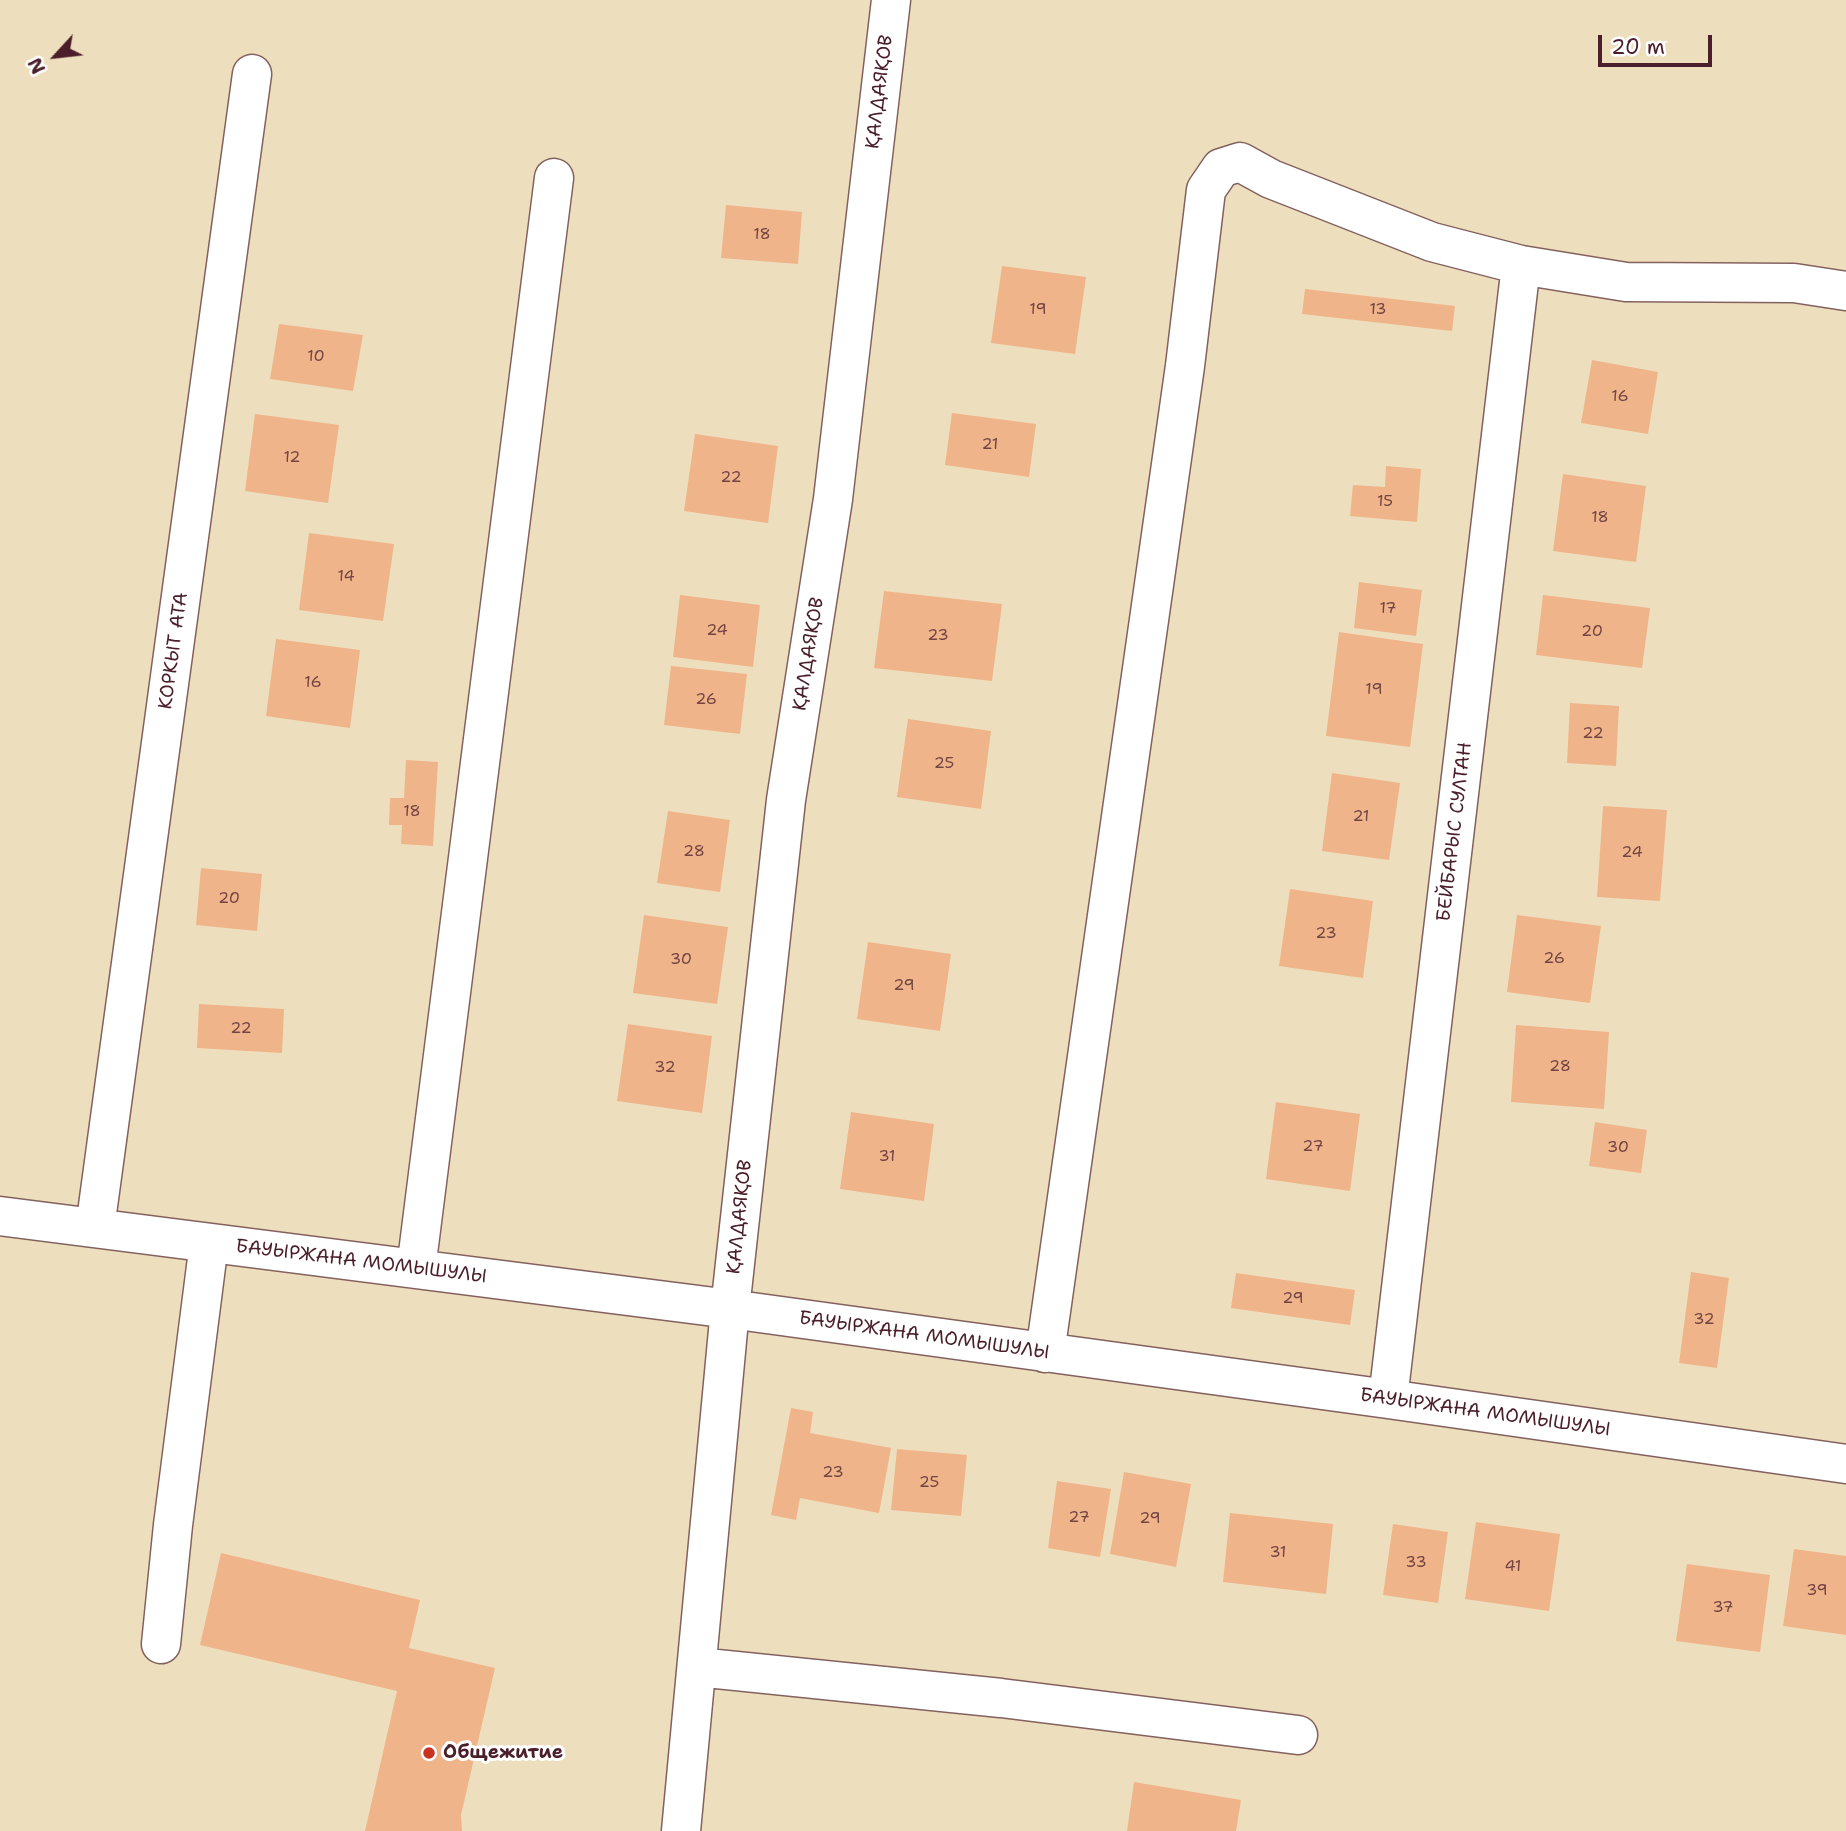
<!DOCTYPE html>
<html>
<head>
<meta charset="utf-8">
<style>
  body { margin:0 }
  #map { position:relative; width:1846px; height:1831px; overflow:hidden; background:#eddfbe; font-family:"Shantell Sans",sans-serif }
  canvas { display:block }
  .north { position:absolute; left:21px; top:21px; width:70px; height:70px; -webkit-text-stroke:5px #fff; paint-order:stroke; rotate:243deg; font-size:19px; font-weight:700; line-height:28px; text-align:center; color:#4a1f2b }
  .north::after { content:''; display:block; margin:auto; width:24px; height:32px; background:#4a1f2b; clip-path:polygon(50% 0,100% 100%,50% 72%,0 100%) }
  .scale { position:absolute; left:1598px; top:35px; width:114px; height:32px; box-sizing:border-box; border:4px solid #4a1f2b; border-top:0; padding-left:9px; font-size:21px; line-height:24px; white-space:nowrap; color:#4a1f2b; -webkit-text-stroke:5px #fff; paint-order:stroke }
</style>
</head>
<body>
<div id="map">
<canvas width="1846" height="1831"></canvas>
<div class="north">N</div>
<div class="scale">20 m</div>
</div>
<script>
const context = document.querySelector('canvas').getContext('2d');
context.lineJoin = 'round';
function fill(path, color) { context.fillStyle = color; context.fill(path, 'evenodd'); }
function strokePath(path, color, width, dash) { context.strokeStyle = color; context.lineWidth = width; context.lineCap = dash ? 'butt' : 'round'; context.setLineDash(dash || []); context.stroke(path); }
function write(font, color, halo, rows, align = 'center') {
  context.font = font + ' "Shantell Sans",sans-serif'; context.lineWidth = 6; context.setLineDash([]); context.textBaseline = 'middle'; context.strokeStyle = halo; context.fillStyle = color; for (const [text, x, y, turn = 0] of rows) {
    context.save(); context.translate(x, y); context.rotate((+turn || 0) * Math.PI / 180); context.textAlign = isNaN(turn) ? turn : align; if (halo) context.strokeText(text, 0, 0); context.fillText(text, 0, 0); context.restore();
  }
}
const building = new Path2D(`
  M726,205l76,7 -4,52 -77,-6z
  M1002,266l84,11 -11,77 -84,-11z
  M1305,289l150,17 -3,25 -150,-17z
  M279,324l84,11 -10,56 -83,-12z
  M1592,360l66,12 -10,62 -67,-11z
  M952,413l84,11 -7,53 -84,-12z
  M255,414l84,11 -11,78 -83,-12z
  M695,434l83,12 -10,77 -84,-12z
  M1386,466l35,3 -4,53 -67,-6 3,-31 32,2z
  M1563,474l83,12 -10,76 -83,-11z
  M309,533l85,11 -11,77 -84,-11z
  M1359,582l63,8 -6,46 -62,-8z
  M884,591l118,13 -10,77 -118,-13z
  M680,595l80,10 -7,62 -80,-10z
  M1543,595l107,13 -8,60 -106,-13z
  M1339,632l84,12 -13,103 -84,-11z
  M276,639l84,11 -10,78 -84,-12z
  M671,666l76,8 -7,60 -76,-9z
  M1570,703l49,3 -3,60 -49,-3z
  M908,719l83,12 -10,78 -84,-12z
  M406,760l32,2 -5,84 -32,-2 1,-19h-13l1,-27h14z
  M1332,773l68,10 -11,77 -67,-9z
  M1603,806l64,4 -7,91 -63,-4z
  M668,811l62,9 -10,72 -63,-9z
  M201,868l61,6 -5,57 -61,-6z
  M1290,889l83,12 -10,77 -84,-12z
  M644,915l84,12 -11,77 -84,-11z
  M1517,915l84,11 -11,77 -83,-11z
  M868,942l83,12 -11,77 -83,-12z
  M199,1004l85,5 -2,44 -85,-5z
  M628,1024l84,12 -10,77 -85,-12z
  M1516,1025l93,7 -5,77 -93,-7z
  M1276,1102l84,12 -10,77 -84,-12z
  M851,1112l83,12 -10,77 -84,-12z
  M1595,1122l52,8 -6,43 -52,-7z
  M1691,1272l38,6 -12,90 -38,-5z
  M1236,1273l119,17 -5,35 -119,-17z
  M791,1408l22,4 -3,21 81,15 -12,65 -79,-15 -4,22 -25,-5z
  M897,1449l70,6 -6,61 -70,-6z
  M1124,1472l67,12 -15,83 -66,-13z
  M1057,1481l54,8 -11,68 -52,-9z
  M1230,1513l103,11 -7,70 -103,-12z
  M1476,1522l84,12 -11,77 -84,-12z
  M1393,1524l55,8 -10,71 -55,-8z
  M1794,1549l52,7v79l-63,-9z
  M221,1553l199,47 -11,48 86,20 -34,147 1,16h-97l32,-140 -197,-46z
  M1687,1564l83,11 -10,77 -84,-11z
  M1134,1782l107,18 -5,31h-109z`);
const minor = new Path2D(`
  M0,1216l730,93 658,90 458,65
  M95,1228l157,-1154
  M416,1269l138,-1091
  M1045,1353l140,-987 21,-176 15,-22 19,-6 31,17 161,63 89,23 105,17 168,1 52,8
  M1388,1399l133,-1134
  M161,1644l12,-119 36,-282
  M697,1667l304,31 297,37
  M681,1831l49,-522 56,-509 47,-301 58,-499`);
const markers = [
  [429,1753,7,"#c8321e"]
];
const numberNames = [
  ["18",762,235],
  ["19",1038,310],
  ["13",1378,310],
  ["10",316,357],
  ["16",1620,397],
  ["21",990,445],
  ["12",292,458],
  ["22",731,478],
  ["15",1385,502],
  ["18",1600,518],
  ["14",346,577],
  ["17",1388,609],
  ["24",717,631],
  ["20",1592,632],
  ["23",938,636],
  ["16",313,683],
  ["19",1374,690],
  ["26",706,700],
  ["22",1593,734],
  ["25",944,764],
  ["18",412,812],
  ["21",1361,817],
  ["28",694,852],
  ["24",1632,853],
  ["20",229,899],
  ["23",1326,934],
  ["26",1554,959],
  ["30",681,960],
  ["29",904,986],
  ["22",241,1029],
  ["28",1560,1067],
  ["32",665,1068],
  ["27",1313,1147],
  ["30",1618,1148],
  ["31",887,1157],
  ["29",1293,1299],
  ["32",1704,1320],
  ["23",833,1473],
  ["25",929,1483],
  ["27",1079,1518],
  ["29",1150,1519],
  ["31",1278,1553],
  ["33",1416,1563],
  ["41",1513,1567],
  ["39",1817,1591],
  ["37",1723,1608]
];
const streetNames = [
  ["ҚАЛДАЯҚОВ",880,92,-83],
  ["КОРКЫТ АТА",174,651,-82],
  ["ҚАЛДАЯҚОВ",809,654,-81],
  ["БЕЙБАРЫС СУЛТАН",1455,832,-83],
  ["ҚАЛДАЯҚОВ",740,1217,-84],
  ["БАУЫРЖАНА МОМЫШУЛЫ",361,1262,7],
  ["БАУЫРЖАНА МОМЫШУЛЫ",924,1336,8],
  ["БАУЫРЖАНА МОМЫШУЛЫ",1485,1413,8]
];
const poiNames = [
  ["Общежитие",443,1753]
];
fill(building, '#f0b48a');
strokePath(minor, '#83625e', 41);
strokePath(minor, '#fff', 38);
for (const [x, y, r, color] of markers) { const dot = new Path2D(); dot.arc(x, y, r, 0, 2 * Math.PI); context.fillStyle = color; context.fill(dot); strokePath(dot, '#fff', 2.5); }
write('16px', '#744443', null, numberNames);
write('19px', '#4a1f2b', '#fff', streetNames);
write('bold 19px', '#4a1f2b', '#fff', poiNames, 'left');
</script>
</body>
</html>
